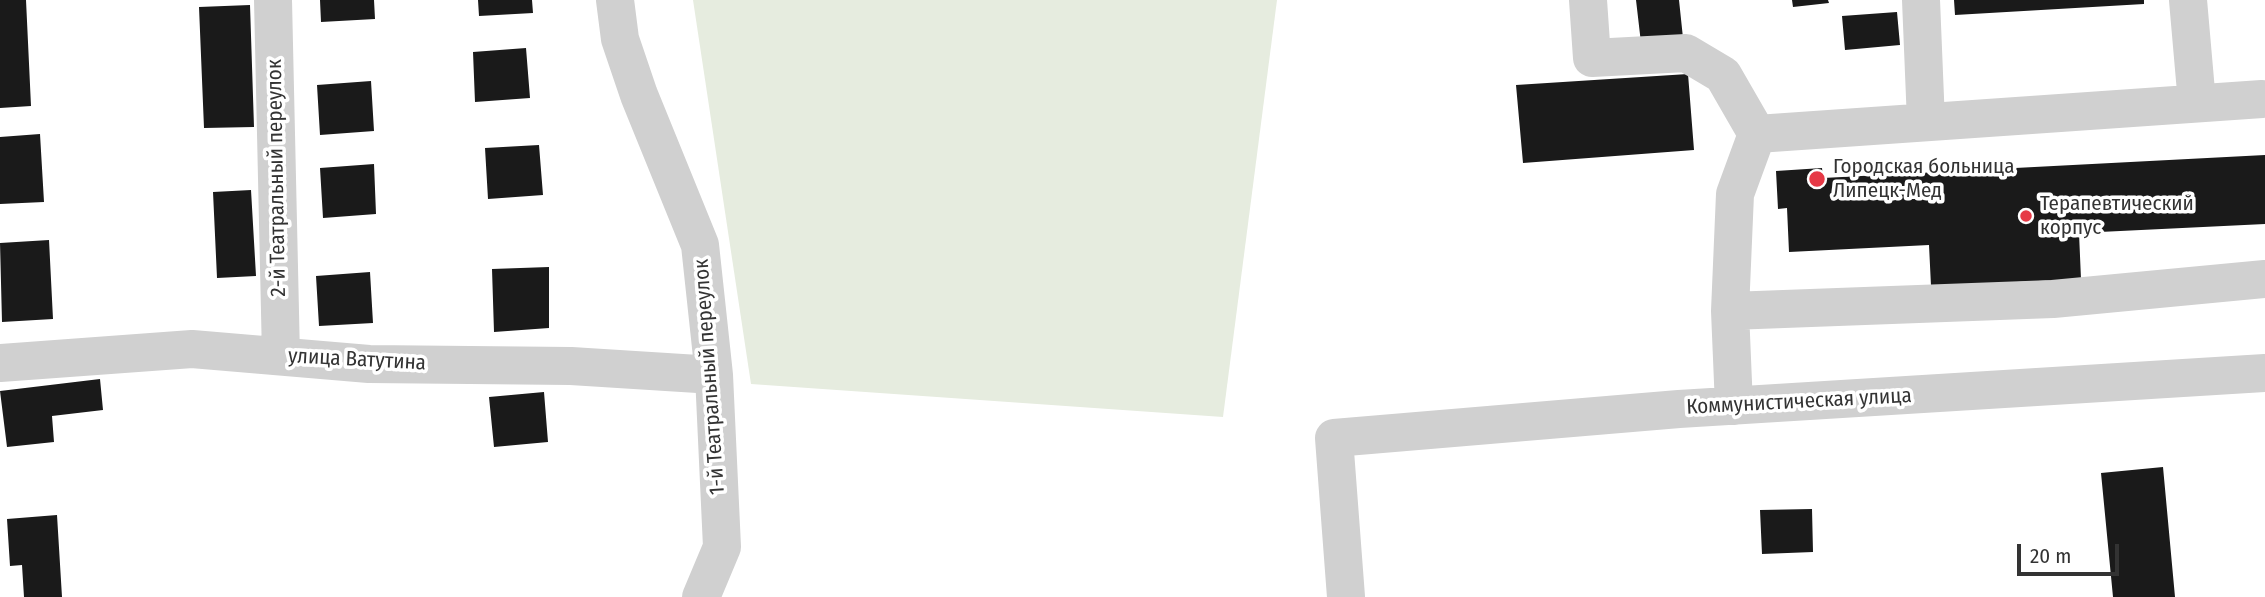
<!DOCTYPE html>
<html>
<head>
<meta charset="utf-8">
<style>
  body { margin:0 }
  #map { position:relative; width:2265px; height:597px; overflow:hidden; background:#fff; font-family:"Fira Sans Condensed",sans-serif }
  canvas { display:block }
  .scale { position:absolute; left:2017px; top:544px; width:102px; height:32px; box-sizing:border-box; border:4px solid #333; border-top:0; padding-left:9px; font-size:21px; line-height:24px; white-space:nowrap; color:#333; -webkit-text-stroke:5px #fff; paint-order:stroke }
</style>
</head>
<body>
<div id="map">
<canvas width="2265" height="597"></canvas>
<div class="scale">20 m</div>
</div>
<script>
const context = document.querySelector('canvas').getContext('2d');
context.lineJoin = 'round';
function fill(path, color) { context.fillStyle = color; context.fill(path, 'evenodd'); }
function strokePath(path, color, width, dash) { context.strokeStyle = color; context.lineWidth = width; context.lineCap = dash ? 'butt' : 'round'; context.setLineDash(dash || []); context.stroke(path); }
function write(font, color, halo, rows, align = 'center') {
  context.font = font + ' "Fira Sans Condensed",sans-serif'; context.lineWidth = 7; context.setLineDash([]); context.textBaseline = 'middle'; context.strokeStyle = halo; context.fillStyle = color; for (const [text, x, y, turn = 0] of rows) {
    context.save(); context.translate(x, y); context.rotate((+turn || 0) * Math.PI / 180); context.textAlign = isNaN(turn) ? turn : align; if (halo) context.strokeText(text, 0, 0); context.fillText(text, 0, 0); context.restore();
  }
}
const green = new Path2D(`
  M693,0h584l-54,417 -472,-33z`);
const building = new Path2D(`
  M0,0h26l5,106 -31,2z
  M320,0h54l1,19 -54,3z
  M478,0h54l1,13 -54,3z
  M1636,0h43l4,38 -42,5z
  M1792,0h36l1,3 -36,4z
  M1954,0h190v4l-189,11z
  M250,5l4,122 -50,1 -5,-121z
  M1897,12l3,33 -55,5 -3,-34z
  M526,48l4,50 -55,4 -2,-50z
  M1688,74l6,76 -171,13 -7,-78z
  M371,81l3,50 -54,4 -3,-50z
  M40,134l4,68 -44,2v-67z
  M539,145l4,50 -55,4 -3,-51z
  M2265,155v69l-186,9 2,46 -150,7 -2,-41 -140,7 -2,-44 -9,1 -2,-38 46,-3 1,10z
  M374,164l2,50 -53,4 -3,-50z
  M251,190l5,86 -39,2 -4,-86z
  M49,240l4,79 -51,3 -2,-79z
  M549,267v61l-55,4 -2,-63z
  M370,272l3,51 -54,3 -3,-50z
  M100,379l3,31 -51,6 2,26 -47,5 -7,-56z
  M544,392l4,50 -54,5 -5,-50z
  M2163,467l12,130h-62l-12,-124z
  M1812,509l1,43 -51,2 -2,-44z
  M57,515l5,82h-38l-2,-32 -12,1 -3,-47z`);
const minor = new Path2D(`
  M273,0l8,356
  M615,0l5,39 19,56 61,150 14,130 8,172 -21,50
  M1588,0l4,58 94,-5 37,22 34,59
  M1921,0l5,122
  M2188,0l9,103
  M2262,99l-505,35 -22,60 -5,117 323,-12 212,-20
  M1730,311l4,95
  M0,363l192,-14 177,15 202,2 143,9
  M1346,597l-12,-159 345,-29 586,-36`);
const markers = [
  [1817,179,9,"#e63946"],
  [2026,216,7,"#e63946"]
];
const poiNames = [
  ["Городская больница",1833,167],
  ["Липецк-Мед",1833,191],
  ["Терапевтический",2040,204],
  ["корпус",2040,228]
];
const streetNames = [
  ["2-й Театральный переулок",277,178,-91],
  ["улица Ватутина",357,360,3],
  ["1-й Театральный переулок",710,377,-94],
  ["Коммунистическая улица",1799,402,-3]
];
fill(green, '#e6ecdf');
fill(building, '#1a1a1a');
strokePath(minor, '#d0d0d0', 38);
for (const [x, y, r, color] of markers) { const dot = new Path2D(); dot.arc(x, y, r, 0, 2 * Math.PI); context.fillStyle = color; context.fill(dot); strokePath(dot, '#fff', 2.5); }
write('21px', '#333', '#fff', poiNames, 'left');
write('21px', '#333', '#fff', streetNames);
</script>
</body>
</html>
